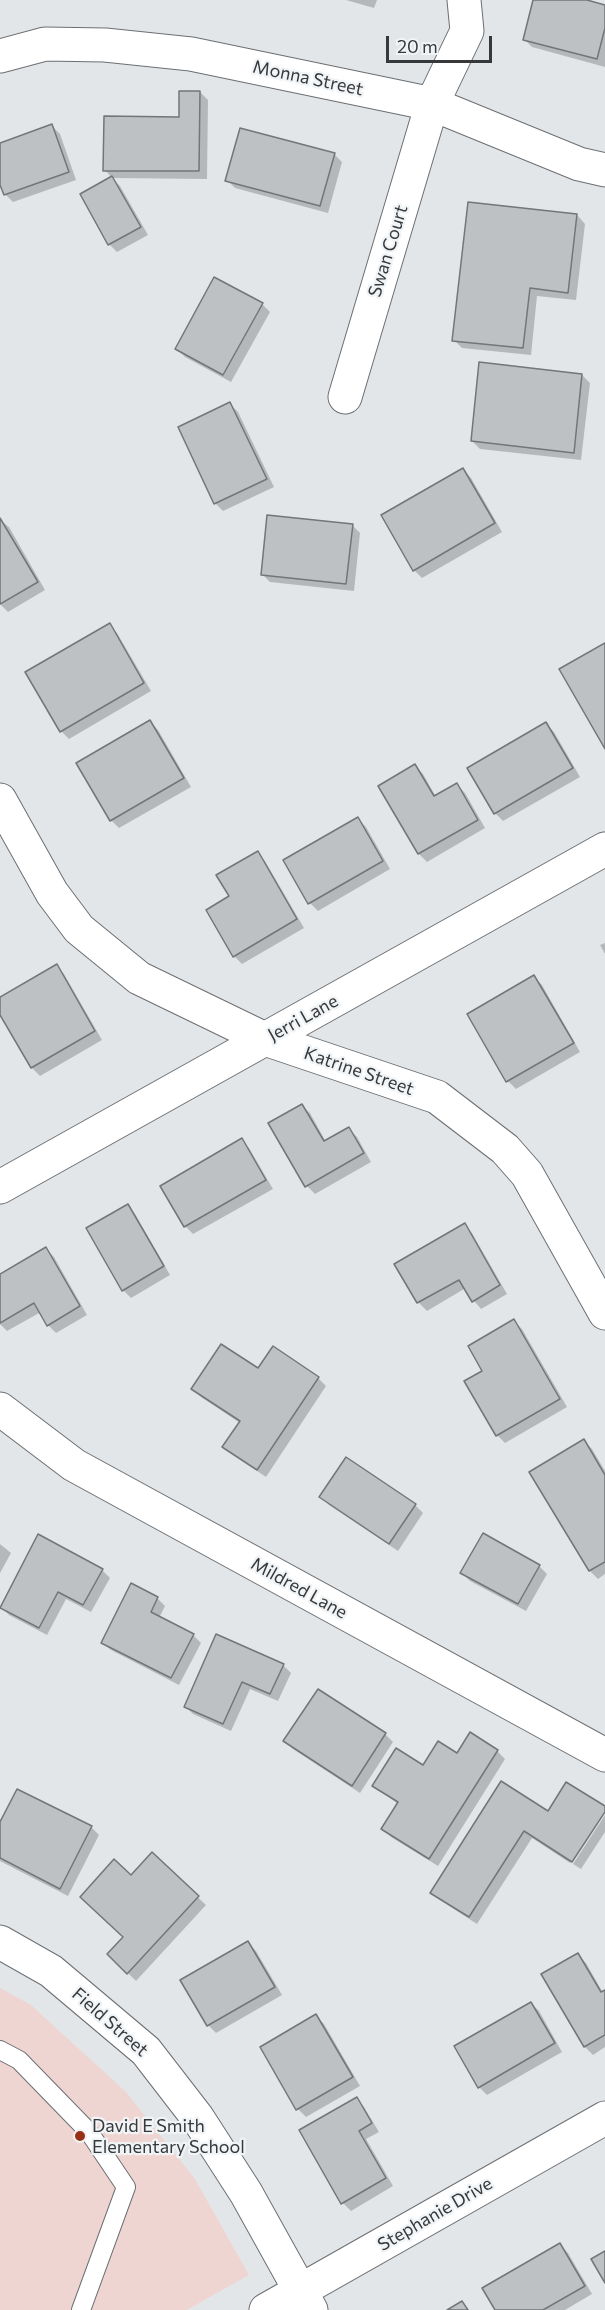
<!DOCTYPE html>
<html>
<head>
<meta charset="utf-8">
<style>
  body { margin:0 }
  #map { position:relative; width:605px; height:2310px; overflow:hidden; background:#e3e6e9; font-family:Commissioner,sans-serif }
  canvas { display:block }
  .scale { position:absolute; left:386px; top:36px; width:106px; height:27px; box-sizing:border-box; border:3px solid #373839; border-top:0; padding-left:8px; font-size:18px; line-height:21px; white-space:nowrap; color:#373839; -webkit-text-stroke:4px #f0f4f7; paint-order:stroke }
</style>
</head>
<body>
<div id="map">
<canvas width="605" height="2310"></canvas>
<div class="scale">20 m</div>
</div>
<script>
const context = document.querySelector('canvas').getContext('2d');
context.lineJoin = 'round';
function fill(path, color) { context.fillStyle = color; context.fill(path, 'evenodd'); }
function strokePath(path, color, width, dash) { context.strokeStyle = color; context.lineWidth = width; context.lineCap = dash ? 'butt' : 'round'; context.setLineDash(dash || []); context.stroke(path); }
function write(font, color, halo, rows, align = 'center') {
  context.font = font + ' Commissioner,sans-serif'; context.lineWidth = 4.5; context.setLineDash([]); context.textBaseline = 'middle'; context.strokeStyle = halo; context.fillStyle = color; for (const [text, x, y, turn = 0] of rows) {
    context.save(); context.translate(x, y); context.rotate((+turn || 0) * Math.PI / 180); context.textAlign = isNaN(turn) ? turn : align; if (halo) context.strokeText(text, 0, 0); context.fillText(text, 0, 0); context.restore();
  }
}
const education = new Path2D(`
  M0,1988l31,17 95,87 69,87 54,96 -62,35h-187z`);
const shadow = new Path2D(`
  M346,0h31l-3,8z
  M535,0h46l24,6v61l-73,-20 -8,-8z
  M200,92l8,8 -1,79 -95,-1 8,8 28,49 -31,17 -8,-8 3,-66 -7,-8 75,-52z
  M52,126l8,8 16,46 -63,22 -8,-8 -5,-13v-37z
  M334,154l8,8 -14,51 -93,-25 -8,-8z
  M577,215l8,9 -9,76 -39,-4 -6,59 -69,-7 -8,-8z
  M262,304l8,8 -39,70 -46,-25 -8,-8z
  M582,375l8,8 -9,77 -101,-11 -8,-8z
  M230,404l8,8 36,75 -51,24 -8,-8z
  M463,470l8,8 31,54 -80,46 -8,-8z
  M0,520l9,7 36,63 -37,22 -8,-8z
  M352,525l8,8 -6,58 -84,-9 -8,-8z
  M109,625l8,8 34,58 -82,48 -8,-8z
  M150,722l8,8 33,57 -72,41 -8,-8z
  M546,724l8,8 26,45 -77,44 -8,-8z
  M415,766l8,8 13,23 21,-12 8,8 20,35 -58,34 -8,-8 -39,-68z
  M358,819l8,8 24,42 -72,42 -8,-8 -25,-42z
  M257,853l8,8 39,67 -62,36 -8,-8 -3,-59z
  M605,943v11l-5,-9z
  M56,966l8,8 38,66 -62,36 -8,-8 -32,-56v-14z
  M534,977l8,8 38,67 -64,37 -8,-8 -39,-67z
  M302,1106l8,7 16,29 23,-13 8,8 14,25 -56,32 -8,-8 -37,-62z
  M241,1140l8,8 24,41 -80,45 -8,-8 -23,-40z
  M127,1206l8,8 35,61 -39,23 -8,-8z
  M464,1225l8,8 35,61 -26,15 -17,-20 -37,22 -8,-8 -23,-39z
  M46,1249l8,8 33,58 -31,18 -8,-8 -7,-13 -34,19 -7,-7v-48z
  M514,1321l8,8 45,78 -62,36 -8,-8 -13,-64z
  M259,1370l59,8 8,8 -60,91 -34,-23 -8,-8 16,-23 -39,-26 -8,-8z
  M584,1441l8,8 13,22v103l-7,5 -8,-8 -58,-99z
  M321,1497l94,8 8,8 -25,38 -69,-46z
  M0,1544l11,9 -11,20z
  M539,1566l8,8 -21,37 -56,-30 -8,-8z
  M102,1570l8,8 -19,34 -25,-13 -19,36 -38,-20 -8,-8z
  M157,1598l8,8 -6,12 34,17 8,8 -22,42 -68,-35 -9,-8z
  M217,1636l66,29 8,8 -13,28 -28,-12 -19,42 -38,-17 -8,-8z
  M318,1691l67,43 8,8 -33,51 -67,-44 -8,-8z
  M497,1751l8,8 -67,107 -47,-29 -8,-8 15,-25 -24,-18 84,-31z
  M605,1808l-35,55 -38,-25 -55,86 -37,-24 -8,-8 116,-79z
  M605,1815v17l-24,37 -8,-5z
  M0,1825l91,2 8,8 -31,61 -68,-35z
  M152,1854l54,51 -70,76 -27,-27 16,-17 6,-60z
  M248,1943l8,8 26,44 -66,38 -8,-8z
  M578,1955l8,8 17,30 2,-1v55l-12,8 -8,-8z
  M531,2003l8,8 23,41 -75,43 -8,-8z
  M316,2016l8,8 36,62 -54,31 -8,-8z
  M356,2099l8,8 15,25 -13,7 27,47 -42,25 -8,-8z
  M560,2245l8,8 24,41 -27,16h-68z`);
const building = new Path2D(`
  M533,0h54l18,5v23l-8,31 -74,-19z
  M179,91h21l-1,80h-96l1,-55 75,1z
  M52,124l17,48 -65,23 -4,-10v-42z
  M240,128l95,25 -15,53 -95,-25z
  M112,176l29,51 -33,18 -28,-51z
  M468,202l109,12 -9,79 -38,-5 -7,60 -71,-7z
  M214,277l49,26 -40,72 -48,-26z
  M479,362l103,12 -8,79 -103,-12z
  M230,402l37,77 -53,25 -36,-77z
  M463,468l32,55 -82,48 -32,-56z
  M267,515l86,9 -7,60 -85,-9z
  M0,518l38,64 -38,22z
  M110,623l34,60 -84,49 -35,-60z
  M605,643v106l-46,-80z
  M150,720l34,58 -74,43 -34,-58z
  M546,722l27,46 -79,46 -27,-46z
  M415,764l19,32 23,-13 21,37 -60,34 -40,-68z
  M358,817l25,44 -75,43 -25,-44z
  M258,851l39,68 -64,38 -27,-47 23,-14 -13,-21z
  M57,964l38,67 -64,37 -31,-53v-18z
  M534,975l40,68 -68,39 -39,-68z
  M302,1104l22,37 25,-14 15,26 -59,34 -37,-64z
  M242,1138l24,42 -82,47 -24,-41z
  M128,1204l36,62 -42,25 -36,-63z
  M465,1223l35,62 -28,17 -13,-22 -42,23 -23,-39z
  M46,1247l34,59 -33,20 -13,-23 -34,20v-49z
  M514,1319l46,80 -64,37 -32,-55 18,-10 -14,-25z
  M221,1344l37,24 15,-22 46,31 -62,93 -35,-23 18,-26 -49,-32z
  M584,1439l21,36v87l-16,9 -60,-99z
  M346,1457l70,47 -27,40 -70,-47z
  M483,1533l57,32 -22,39 -58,-31z
  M38,1534l65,35 -20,36 -25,-13 -19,36 -39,-20z
  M131,1583l27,14 -7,15 43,22 -23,44 -70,-35z
  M216,1634l68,30 -14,30 -28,-12 -19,42 -39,-17z
  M318,1689l68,44 -34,53 -69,-45z
  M470,1732l28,18 -69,109 -48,-30 17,-27 -26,-16 24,-38 27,17 15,-24 19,12z
  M501,1781l47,30 18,-29 39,24v6l-33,50 -48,-31 -55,86 -39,-24z
  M17,1789l75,37 -32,63 -60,-31v-36z
  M152,1852l47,44 -72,78 -20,-20 16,-17 -43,-40 34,-38 17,16z
  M248,1941l27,46 -68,39 -27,-46z
  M578,1953l23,39 4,-2v45l-21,12 -43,-73z
  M531,2002l24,41 -77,45 -24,-42z
  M316,2014l37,63 -57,33 -36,-63z
  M357,2097l15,26 -13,8 27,47 -45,26 -42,-74z
  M560,2243l25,43 -42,24h-48l-13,-22z
  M605,2251v32l-14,-24z
  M462,2301l6,9h-21z`);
const service = new Path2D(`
  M0,2050l19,10 70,72 37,55 -45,123`);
const minor = new Path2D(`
  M0,56l45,-12 60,1 86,9 241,50 147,60 26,6
  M345,397l87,-293 35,-73 -3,-31
  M0,800l52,93 27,36 60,49 126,61 172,58 68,52 22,25 78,139
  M0,1409l74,56 531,290
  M0,1942l51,29 95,80 51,66 49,76 65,117
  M266,2310l339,-192`);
const tertiary = new Path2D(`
  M0,1187l605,-338`);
const markers = [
  [80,2136,6,"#993016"]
];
const streetNames = [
  ["Monna Street",308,78,12],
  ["Swan Court",388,251,-73],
  ["Jerri Lane",303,1018,-29],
  ["Katrine Street",359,1071,19],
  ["Mildred Lane",299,1588,29],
  ["Field Street",110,2022,41],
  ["Stephanie Drive",435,2214,-30]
];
const poiNames = [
  ["David E Smith",92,2126],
  ["Elementary School",92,2147]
];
fill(education, '#efd5d1');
fill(shadow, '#0003');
fill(building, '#bec1c4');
strokePath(building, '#737578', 1.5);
strokePath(service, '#6c6f72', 20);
strokePath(minor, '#6c6f72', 35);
strokePath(tertiary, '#6c6f72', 35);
strokePath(service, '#fff', 18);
strokePath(minor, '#fff', 33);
strokePath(tertiary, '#fff', 33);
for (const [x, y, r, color] of markers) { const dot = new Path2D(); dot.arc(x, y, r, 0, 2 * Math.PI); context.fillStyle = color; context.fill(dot); strokePath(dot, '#f0f4f7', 2); }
write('18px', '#373839', '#f0f4f7', streetNames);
write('18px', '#373839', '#f0f4f7', poiNames, 'left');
</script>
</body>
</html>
